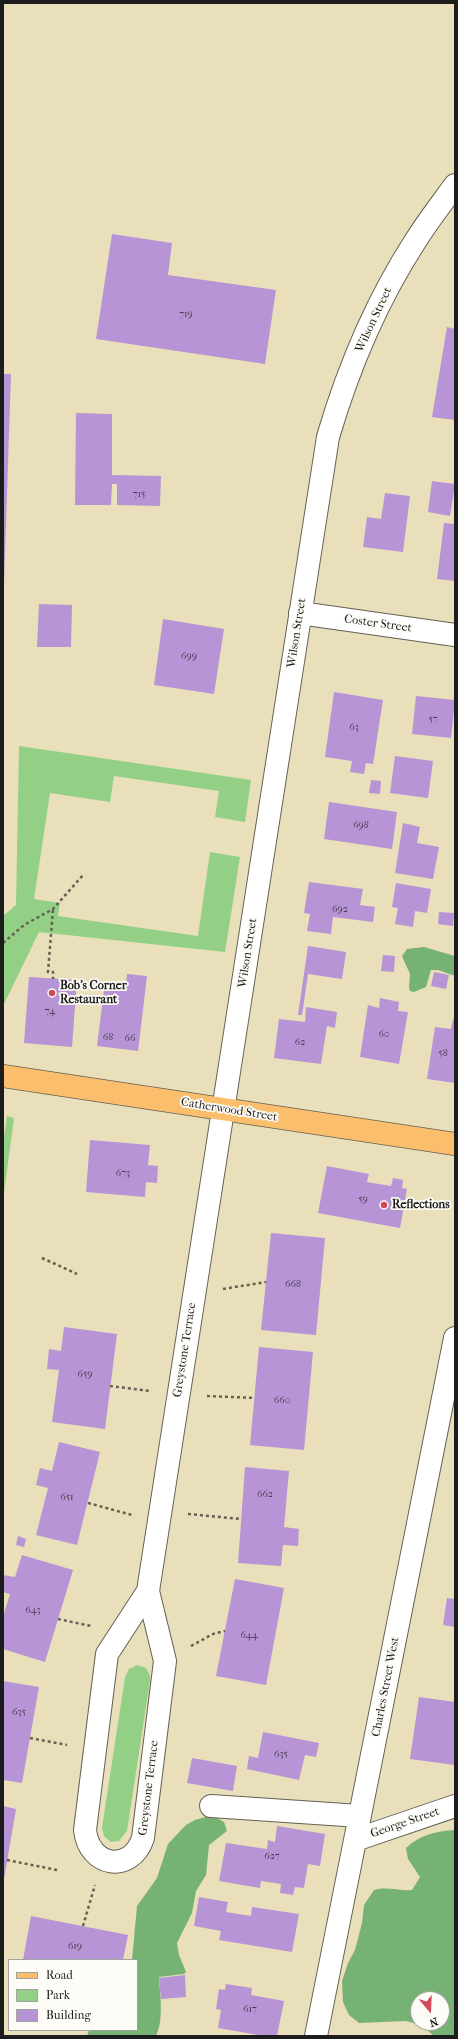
<!DOCTYPE html>
<html>
<head>
<meta charset="utf-8">
<style>
  body { margin:0 }
  #map { position:relative; width:458px; height:2039px; overflow:hidden; background:#e9dfba; font-family:"IM FELL French Canon",serif }
  canvas { display:block }
  .frame { position:absolute; inset:0; border:4px solid #1c1c1c; pointer-events:none }
  .legend { position:absolute; left:8px; top:1959px; width:130px; height:72px; box-sizing:border-box; background:#fdfcf7; border:1px solid #a3a29f; margin:0; padding:5px 7px; list-style:none; font-size:12px; color:#1c1c1c }
  .legend li { display:flex; align-items:center; gap:8px; height:20px }
  .legend b { width:20px; border:1px solid #a3a29f }
  .north { position:absolute; left:410px; top:1991px; width:40px; height:40px; box-sizing:border-box; background:#fdfcf7; border:1px solid #a3a29f; border-radius:50%; rotate:161deg; font-size:11px; font-weight:700; line-height:16px; text-align:center; color:#1c1c1c }
  .north::after { content:''; display:block; margin:auto; width:14px; height:18px; background:#d1495b; clip-path:polygon(50% 0,100% 100%,50% 72%,0 100%) }
</style>
</head>
<body>
<div id="map">
<canvas width="458" height="2039"></canvas>
<div class="frame"></div>
<ul class="legend">
<li><b style="height:5px;background:#fabe6d"></b>Road</li>
<li><b style="height:11px;background:#93d086"></b>Park</li>
<li><b style="height:11px;background:#b794d6"></b>Building</li>
</ul>
<div class="north">N</div>
</div>
<script>
const context = document.querySelector('canvas').getContext('2d');
context.lineJoin = 'round';
function fill(path, color) { context.fillStyle = color; context.fill(path, 'evenodd'); }
function strokePath(path, color, width, dash) { context.strokeStyle = color; context.lineWidth = width; context.lineCap = dash ? 'butt' : 'round'; context.setLineDash(dash || []); context.stroke(path); }
function write(font, color, halo, rows, align = 'center') {
  context.font = font + ' "IM FELL French Canon",serif'; context.lineWidth = 3.5; context.setLineDash([]); context.textBaseline = 'middle'; context.strokeStyle = halo; context.fillStyle = color; for (const [text, x, y, turn = 0] of rows) {
    context.save(); context.translate(x, y); context.rotate((+turn || 0) * Math.PI / 180); context.textAlign = isNaN(turn) ? turn : align; if (halo) context.strokeText(text, 0, 0); context.fillText(text, 0, 0); context.restore();
  }
}
const green = new Path2D(`
  M19,746l232,34 -6,42 -30,-5 4,-26 -105,-15 -4,26 -60,-9 -16,106 26,4 -2,13 140,20 12,-84 30,5 -15,95 -186,-20 -36,74v-90l13,-11z
  M7,1116l7,2 -11,82v-56z
  M137,1665l9,3 4,8v5l-23,150 -8,10 -8,1 -7,-6 -2,-8 23,-151 4,-8z`);
const forest = new Path2D(`
  M424,947l31,9v20l-17,-6h-7l-5,17 -12,5 -4,-1 -1,-4 1,-13 -8,-18 5,-7z
  M209,1816l8,2 7,4 3,9 -18,14 -3,30 -10,16 -4,22 -15,30 2,12 7,17 -2,2 -25,3c1,18 5,42 -3,59h-69l2,-6h48v-70h-5l5,-54 20,-28 11,-34 18,-19 9,-5z
  M455,1830v205l-21,1 -13,-11 -15,-4 -47,2 -10,-8 -6,-13 -1,-21 6,-18 7,-13 7,-27 2,-18 10,-15c13,-4 24,1 38,0l8,-13 -12,-18 -2,-11c14,-13 30,-17 49,-18zM418,1999h24v24h-24z`);
const building = new Path2D(`
  M112,234l60,9 -4,32 108,15 -11,74 -169,-25z
  M447,327l8,2v91l-23,-3z
  M3,374h8l-7,210h-1z
  M76,413l36,1v61l49,1 -1,30 -43,-1v-21h-5l-1,21h-36z
  M432,481l23,3 -5,32 -22,-4z
  M385,493l25,3 -7,56 -40,-5 4,-30 14,2z
  M444,523l11,1v57l-18,-2z
  M39,604l33,1 -1,42h-34z
  M163,619l61,10 -10,65 -60,-9z
  M334,692l49,8 -10,64 -7,-1 -2,11 -14,-2 2,-11 -27,-4z
  M416,696l39,4 -4,38 -39,-4z
  M395,756l38,5 -5,37 -38,-5z
  M371,780l10,1 -1,13 -11,-1z
  M329,802l68,10 -5,37 -68,-10z
  M403,823l17,4 -3,16 22,4 -6,32 -38,-6z
  M309,882l54,7 -3,16 15,2 -2,15 -40,-5 -2,17 -24,-3 3,-17 -6,-1z
  M396,883l35,6 -4,24 -12,-2 -2,16 -18,-3 3,-16 -6,-1z
  M439,912l15,1 -1,13 -15,-2z
  M308,946l38,6 -4,27 -34,-5 -6,41h-4z
  M383,955l12,1 -1,16 -13,-1z
  M434,972l15,3 -3,14 -15,-3z
  M127,974l20,2 -9,75 -41,-5 8,-64 21,2z
  M29,977l48,3 -5,67 -48,-4z
  M380,998l19,4 -1,9 10,1 -9,52 -39,-7 8,-52 11,3z
  M306,1007l31,5 -2,16 -8,-2 -6,38 -47,-6 5,-39 26,3z
  M453,1019h2v64l-28,-4 8,-52 16,2z
  M90,1140l60,5 -2,20 10,1 -1,17 -11,-1 -1,15 -59,-5z
  M327,1166l42,8 -2,8 24,4 2,-8 10,2 -1,8 5,1 -7,39 -82,-15z
  M271,1233l54,5 -9,97 -55,-5z
  M64,1327l53,7 -12,95 -53,-7 7,-52 -12,-1 2,-20 12,2z
  M259,1347l54,5 -9,98 -54,-5z
  M59,1442l41,10 -23,93 -41,-10 12,-47 -12,-3 4,-17 12,3z
  M245,1467l44,4 -5,56 15,2 -1,17 -15,-1 -2,21 -43,-3z
  M18,1536l8,3 -2,8 -8,-2z
  M22,1555l51,15 -28,92 -42,-13v-32l7,-23 -7,-2v-17l12,2z
  M235,1579l49,9 -18,97 -50,-9z
  M447,1598l8,1v28l-12,-2z
  M3,1681l36,6 -17,96 -19,-3z
  M419,1697l36,5v63l-45,-6z
  M263,1732l56,11 -3,14 -11,-2 -6,25 -52,-11 2,-13 9,2z
  M192,1758l45,8 -4,25 -46,-8z
  M3,1806l13,3 -12,70h-1z
  M277,1826l48,8 -5,32 -12,-2 -4,24 -9,-1 -2,8 -13,-2 1,-9 -20,-3 -1,7 -41,-7 7,-38 41,6 1,-9 7,2z
  M199,1897l29,5 -2,10 25,4 1,-9 47,7 -7,38 -73,-12 2,-9 -27,-5z
  M31,1916l97,19 -5,25h-100z
  M185,1975l1,22 -25,2 -2,-21z
  M226,1984l26,4 -1,7 33,6 -7,35h-13l-46,-8 3,-18 -5,-1 3,-20 6,1z`);
const path = new Path2D(`
  M53,910l-5,62h5v7
  M3,943l21,-18 29,-16 31,-35
  M42,1258l35,16
  M223,1289l43,-7
  M110,1386l40,5
  M207,1396l48,2
  M88,1503l44,12
  M188,1514l53,5
  M58,1619l33,7
  M191,1646l22,-12 12,-3
  M30,1738l37,7
  M7,1860l50,10
  M83,1926l12,-41`);
const minor = new Path2D(`
  M300,613l155,22
  M148,1591l-41,63 -22,176c4,37 46,44 58,8l22,-177 -17,-70 180,-1154c20,-68 49,-137 88,-197 12,-19 26,-37 39,-55
  M211,1806l149,10
  M355,1840l100,-34
  M316,2036l139,-698`);
const major = new Path2D(`
  M3,1076l452,68`);
const markers = [
  [52,993,4,"#d1495b"],
  [384,1205,4,"#d1495b"]
];
const numberNames = [
  ["719",186,315],
  ["715",139,495],
  ["699",189,657],
  ["57",433,720],
  ["63",354,728],
  ["698",361,826],
  ["692",340,910],
  ["74",50,1012],
  ["60",384,1035],
  ["68",108,1038],
  ["66",130,1039],
  ["62",300,1043],
  ["58",443,1054],
  ["673",123,1174],
  ["59",363,1200],
  ["668",293,1285],
  ["659",85,1375],
  ["660",282,1401],
  ["662",265,1495],
  ["651",67,1498],
  ["643",33,1611],
  ["644",249,1636],
  ["635",19,1713],
  ["635",281,1755],
  ["627",272,1857],
  ["619",75,1947],
  ["617",250,2010]
];
const streetNames = [
  ["Wilson Street",374,320,-65],
  ["Coster Street",378,624,8],
  ["Wilson Street",297,633,-81],
  ["Wilson Street",248,953,-81],
  ["Catherwood Street",229,1110,9],
  ["Greystone Terrace",185,1350,-81],
  ["Charles Street West",386,1687,-79],
  ["Greystone Terrace",149,1788,-83],
  ["George Street",405,1823,-19]
];
const poiNames = [
  ["Bob's Corner",60,986],
  ["Restaurant",60,1000],
  ["Reflections",392,1205]
];
fill(green, '#93d086');
fill(forest, '#76b273');
fill(building, '#b794d6');
strokePath(minor, '#646053', 24);
strokePath(major, '#646053', 24);
strokePath(path, '#646053', 2.5, [3, 3]);
strokePath(minor, '#fff', 22);
strokePath(major, '#fabe6d', 22);
for (const [x, y, r, color] of markers) { const dot = new Path2D(); dot.arc(x, y, r, 0, 2 * Math.PI); context.fillStyle = color; context.fill(dot); strokePath(dot, '#fdfcf7', 1.5); }
write('10px', '#433a4a', null, numberNames);
write('12px', '#1c1c1c', '#fdfcf7', streetNames);
write('bold 12px', '#1c1c1c', '#fdfcf7', poiNames, 'left');
</script>
</body>
</html>
